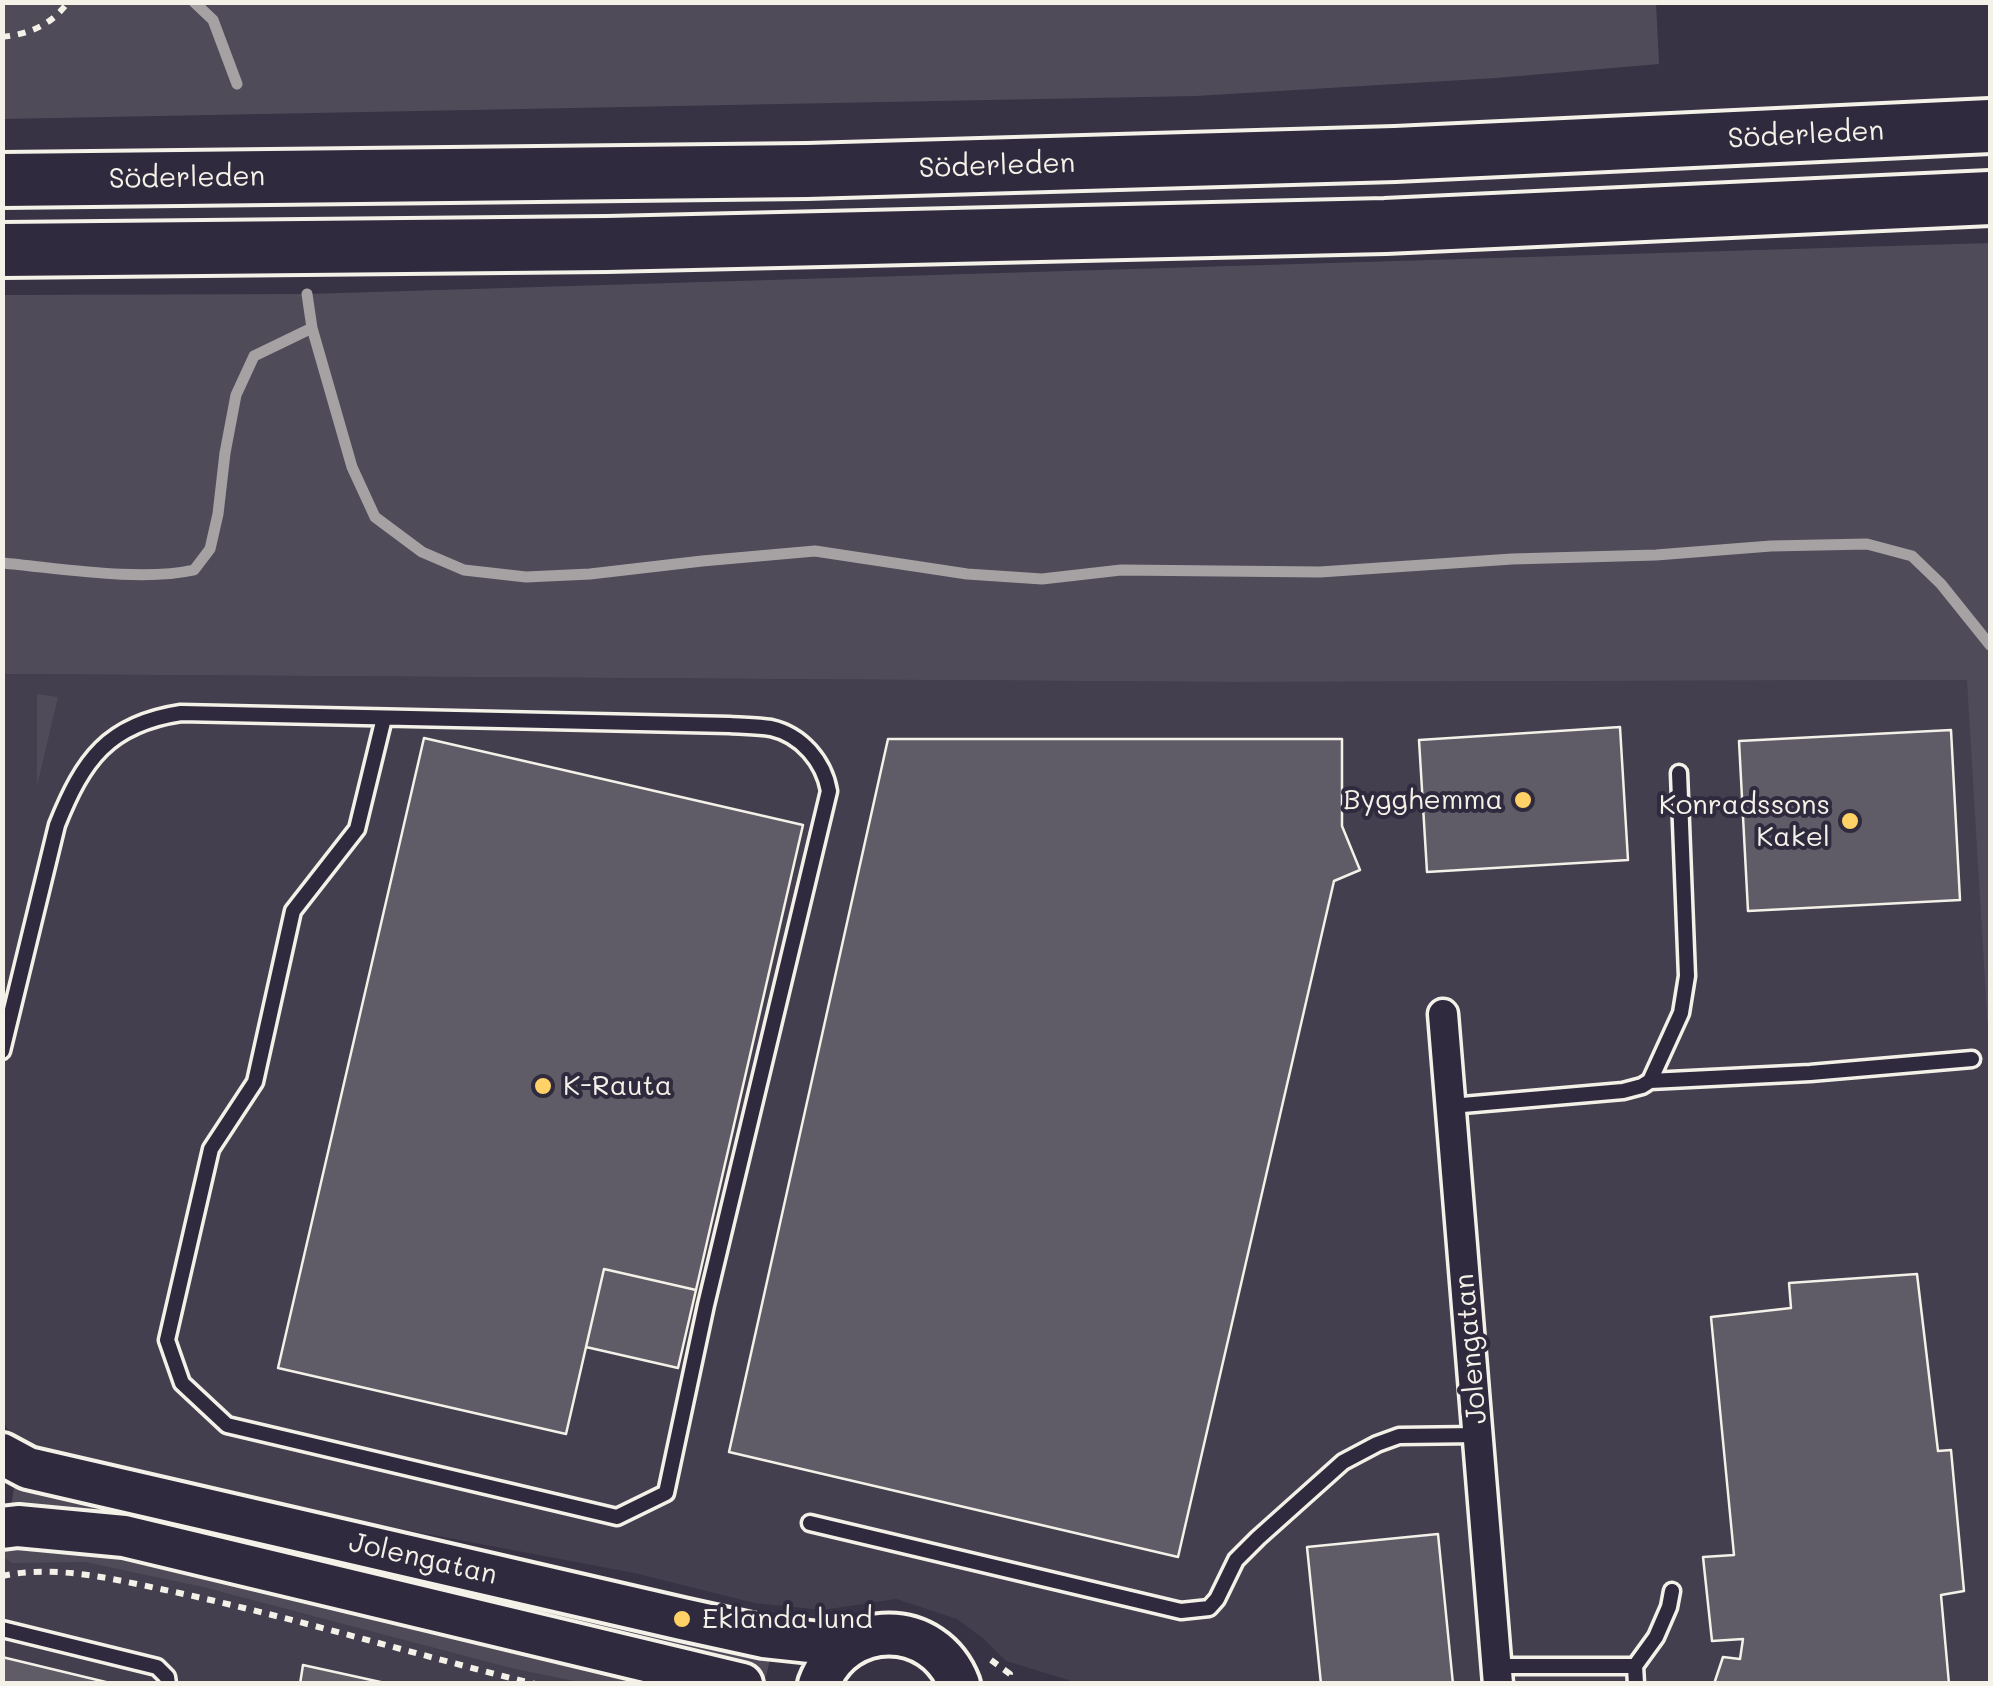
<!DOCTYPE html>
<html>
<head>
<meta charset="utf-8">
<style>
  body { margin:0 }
  #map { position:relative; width:1993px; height:1686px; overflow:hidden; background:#373244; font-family:Mali,sans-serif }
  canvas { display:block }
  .frame { position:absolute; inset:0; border:5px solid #f4f1e8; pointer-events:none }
</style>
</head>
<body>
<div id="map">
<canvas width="1993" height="1686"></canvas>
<div class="frame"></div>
</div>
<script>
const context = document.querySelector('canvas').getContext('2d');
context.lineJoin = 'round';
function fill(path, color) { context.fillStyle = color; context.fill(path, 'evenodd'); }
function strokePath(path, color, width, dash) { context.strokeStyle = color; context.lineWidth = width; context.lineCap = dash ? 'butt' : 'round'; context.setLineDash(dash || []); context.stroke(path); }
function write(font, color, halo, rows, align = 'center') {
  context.font = font + ' Mali,sans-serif'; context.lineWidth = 8; context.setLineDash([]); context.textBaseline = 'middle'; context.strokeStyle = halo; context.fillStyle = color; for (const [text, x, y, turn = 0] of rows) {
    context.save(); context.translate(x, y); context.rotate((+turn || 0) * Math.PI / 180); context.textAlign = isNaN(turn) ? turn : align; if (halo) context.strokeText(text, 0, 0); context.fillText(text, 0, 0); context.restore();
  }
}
const built = new Path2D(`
  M2,674l1231,8 735,-2 20,353 2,1v649h-912l-72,-22 -22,-22 -27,-20 -61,-20 -73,11 -69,-7 -120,-30 -556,-105 -67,-31 -9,-20z
  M2,1540l205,24 426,119h-630z`);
const green = new Path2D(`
  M1656,2l3,62 -163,14 -300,18 -1193,23v-116z
  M1990,243v791h-2l-21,-354 -734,2 -1230,-8v-379l304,-1z
  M37,694l21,3 -21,89z
  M15,1480l207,47 124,36 424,96 -4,18 -47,-21 -621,-143 -35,-5 -52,-1z
  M5,1545l91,2 288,70 110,31 162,35h-72l-73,-15 -308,-81 -118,-25 -73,1 -9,-6 -1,-9z`);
const stream = new Path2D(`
  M194,2l19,18 24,64
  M307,294l5,34 40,139 23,50 47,35 42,18 62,7 64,-3 112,-13 113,-10 152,23 75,5 79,-9 199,2 192,-13 144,-4 115,-9 96,-2 45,12 29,28 49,61
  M2,563c57,5 138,19 192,7l16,-21 8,-35 7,-61 11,-58 18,-39 58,-28`);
const building = new Path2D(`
  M1620,727l8,133 -201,12 -8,-132z
  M1951,730l9,170 -212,11 -9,-170z
  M424,738l379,87 -107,465 -92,-21 -38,165 -288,-66z
  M888,739h454v87l18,44 -26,11 -156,676 -449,-105z
  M604,1269l92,21 -18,78 -92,-21z
  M1917,1274l21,177 13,-1 13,141 -23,4 8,89h-235l9,-27 17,2 3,-20 -31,2 -9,-84 31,-2 -23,-238 80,-9 -2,-25z
  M1438,1534l15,150h-132l-14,-137z
  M2,1657l112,27h-112z
  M303,1665l82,18v1h-85z`);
const path = new Path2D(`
  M2,37c27,-3 50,-12 66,-35
  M2,1576c54,-12 115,4 168,15 122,26 243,63 365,93
  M991,1660l19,14 -2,10`);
const lane = new Path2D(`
  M2,1051l55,-226c26,-65 51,-101 124,-112l549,12c14,1 28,1 41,3 31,7 53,34 58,63l-123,514 -40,188 -49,24 -390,-92 -45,-42 -15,-43 44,-191 44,-67 38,-171 64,-82 27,-111
  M1650,1081l160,-8 162,-14
  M1451,1106l172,-15 19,-5 8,-5 31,-68 6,-37 -8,-203
  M810,1523l371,88 28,-3 8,-9 19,-39 22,-22 85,-76 34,-18 22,-8 79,-1
  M2,1629l155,38 10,10 1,7
  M1497,1666h138
  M1636,1684l-1,-18 21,-29 13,-30 3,-16`);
const street = new Path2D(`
  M1443,1014l55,670`);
const secondary = new Path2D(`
  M2,1454l26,14 654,151 82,18 84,9
  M2,1528l16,-2 106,10 618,148
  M819,1684c25,-66 115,-66 140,0`);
const highway = new Path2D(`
  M2,180l805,-9 588,-17 595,-28
  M2,250l605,-6 778,-18 605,-28`);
const markers = [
  [1523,800,10,"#ffd166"],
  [1850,821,10,"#ffd166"],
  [543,1086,10,"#ffd166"],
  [682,1619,10,"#ffd166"]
];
const streetNames = [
  ["Söderleden",1806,135,-3],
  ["Söderleden",997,166,-2],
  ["Söderleden",187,178,-1],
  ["Jolengatan",1471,1349,-95],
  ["Jolengatan",423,1559,13]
];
const poiNames = [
  ["Bygghemma",1503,800],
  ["Konradssons",1830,805],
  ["Kakel",1830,837],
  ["K-Rauta",563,1086,"left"],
  ["Eklanda lund",702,1619,"left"]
];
fill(built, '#433f4e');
fill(green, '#504b59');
strokePath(stream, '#a6a2a4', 11);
fill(building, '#5f5c67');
strokePath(building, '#f4f1e8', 2.5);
strokePath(lane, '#f4f1e8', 21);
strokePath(street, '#f4f1e8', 35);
strokePath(secondary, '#f4f1e8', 48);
strokePath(highway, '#f4f1e8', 60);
strokePath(path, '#f4f1e8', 6, [8, 8]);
strokePath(lane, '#2f2a3d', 14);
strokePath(street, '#2f2a3d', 28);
strokePath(secondary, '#2f2a3d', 40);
strokePath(highway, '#2f2a3d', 52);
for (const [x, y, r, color] of markers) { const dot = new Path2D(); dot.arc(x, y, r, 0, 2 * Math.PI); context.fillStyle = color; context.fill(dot); strokePath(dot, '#2f2a3d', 4); }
write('28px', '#f4f1e8', '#2f2a3d', streetNames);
write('28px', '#f4f1e8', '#2f2a3d', poiNames, 'right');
</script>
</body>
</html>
